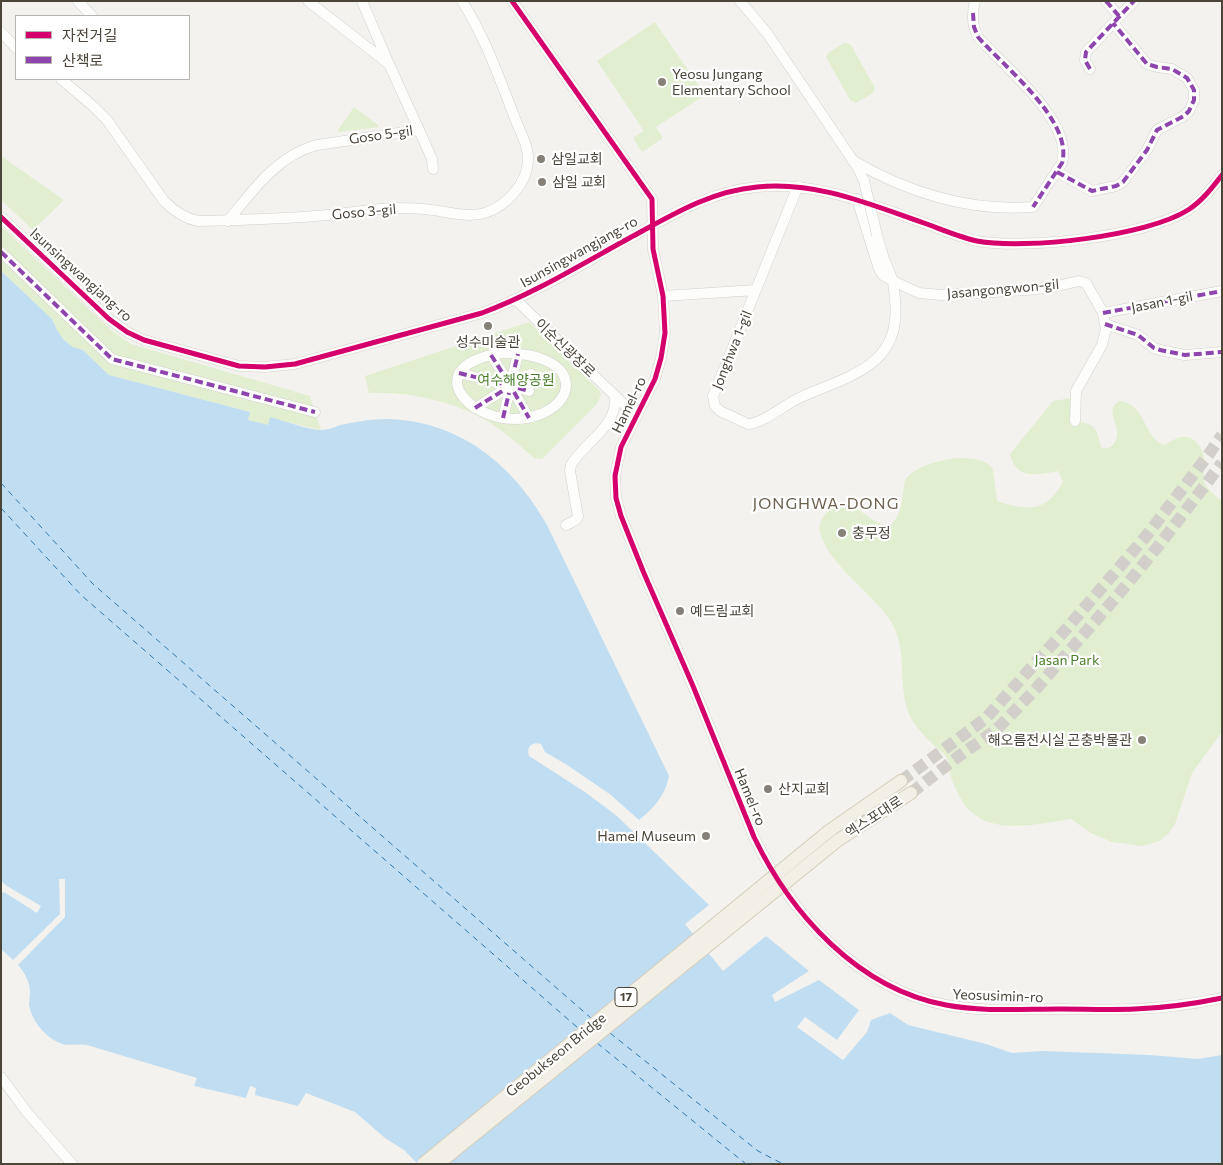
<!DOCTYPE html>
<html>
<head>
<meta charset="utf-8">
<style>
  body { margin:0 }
  #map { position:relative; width:1223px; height:1165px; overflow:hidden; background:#f4f2ee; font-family:Commissioner,"Noto Sans KR",sans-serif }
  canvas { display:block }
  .frame { position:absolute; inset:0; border:2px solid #4b4439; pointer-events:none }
  .legend { position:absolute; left:15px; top:15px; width:175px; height:65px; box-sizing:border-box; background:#fff; border:1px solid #b7b4b0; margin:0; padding:6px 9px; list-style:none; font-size:15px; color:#4b4439 }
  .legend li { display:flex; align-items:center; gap:10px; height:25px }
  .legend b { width:25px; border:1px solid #b7b4b0 }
</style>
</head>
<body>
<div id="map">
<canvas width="1223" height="1165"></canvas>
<div class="frame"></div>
<ul class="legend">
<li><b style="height:6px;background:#d6006c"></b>자전거길</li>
<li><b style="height:6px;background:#8e44ad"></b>산책로</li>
</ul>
</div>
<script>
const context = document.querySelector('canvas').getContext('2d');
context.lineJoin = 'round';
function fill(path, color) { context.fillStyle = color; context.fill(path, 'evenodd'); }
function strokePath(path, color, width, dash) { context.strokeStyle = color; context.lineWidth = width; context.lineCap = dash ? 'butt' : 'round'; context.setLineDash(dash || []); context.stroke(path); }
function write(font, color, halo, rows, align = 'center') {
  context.font = font + ' Commissioner,"Noto Sans KR",sans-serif'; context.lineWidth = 4.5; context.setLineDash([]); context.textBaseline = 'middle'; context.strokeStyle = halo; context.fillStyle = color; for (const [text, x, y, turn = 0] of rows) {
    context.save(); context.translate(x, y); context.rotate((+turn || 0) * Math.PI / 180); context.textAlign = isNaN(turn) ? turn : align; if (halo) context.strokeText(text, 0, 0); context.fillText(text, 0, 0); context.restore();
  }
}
const green = new Path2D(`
  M655,22l50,73 -49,32 7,11 -21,14 -9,-14 11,-7 -47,-70z
  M844,43h3l4,2 24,43 -2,5 -17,10 -6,-3 -24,-43 2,-4z
  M354,107l24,18v2l-40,5v-2z
  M1,156l63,44 -31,30 -32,-30z
  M1,226l111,105 19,13 179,52 11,34 -51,-12 -2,8 -20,-6 2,-8 -141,-37 -26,-25 -10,-3 -9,-7 -7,-10 -5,-11 -51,-48z
  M529,322l71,69 1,4 -4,9 -55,55 -8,-1c-14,-12 -27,-24 -42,-34 -34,-22 -83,-33 -123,-31l-4,-17z
  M1072,398l1,22c23,6 22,4 28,27 9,5 17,-5 16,-15 0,-11 -12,-25 3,-31 25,2 25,39 44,44 6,-3 11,-7 18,-8 14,-2 23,15 23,27 0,5 -2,11 -1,16 2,8 10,16 18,20v232l-30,41 -17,51 -6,9 -10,8 -16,5 -31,-4 -21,-9 -20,-14c-34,5 -86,19 -109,-18 -3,-7 -8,-14 -10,-21 -3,-7 -2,-15 -5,-22 -2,-4 -8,-8 -11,-11 -13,-12 -26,-25 -30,-42 -7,-29 1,-59 -16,-85 -20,-29 -65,-58 -71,-92 2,-8 6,-16 13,-20 23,-13 37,17 57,18 14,-10 13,-31 16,-46 12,-19 76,-33 88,-10l4,31c30,10 49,12 66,-19l-5,-11c-21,4 -42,9 -48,-17l43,-53z`);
const water = new Path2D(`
  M1,271l51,48 5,11 7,10 9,7 10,3 26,25 141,37 -2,8 20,5 2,-8c11,3 43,14 52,13 6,0 13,-3 18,-5 15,-3 31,-6 46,-6 72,1 127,45 161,106l122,251c-4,20 -15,32 -30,44l-28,-25 -44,-30 -22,-13 -4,-8c-9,-3 -15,3 -12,12l56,36 32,24 92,89 -24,19 38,47 43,-35 43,35 -37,24 3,7 44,-22 40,30 -22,30 -32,-23 -8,10 46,33 24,-28 4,-12 19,-7 18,12 78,19 26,9 31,-2 106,4 49,4 24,-4v109h-804l-14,-14 -19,-12 -30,-26 -49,-19 -8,13 -43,-11 1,-7 -6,-2 -4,12 -52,-12 3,-8 -110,-33c-10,-2 -19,2 -27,-2 -15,-6 -28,-22 -31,-38 0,-4 1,-8 1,-12 0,-11 -5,-20 -12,-28l47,-48v-38h-6l1,35 -47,46 -12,-11v-55l3,-2 33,21 4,-7 -34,-20 -6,-5z`);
const ferry = new Path2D(`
  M1,483l92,101 498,434
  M1,508l80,87 497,433
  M610,1033l148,118 25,13
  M597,1043l149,121`);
const majorTunnel = new Path2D(`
  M901,781l84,-62 83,-92 79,-92 62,-81 13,-19
  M911,793l48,-37 37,-26 39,-40 83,-95 42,-51 62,-81`);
const minor = new Path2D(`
  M78,1l14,15
  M362,1l26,61
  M512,1l140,198 1,50 10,47 2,37 -4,25 -6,21 -34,68 -6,29 1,22 5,18 22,55 50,115 61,151c37,77 104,152 192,168 37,7 76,4 114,4 25,0 50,1 75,0 29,-1 58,-5 87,-11
  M740,1l27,32 91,135 6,13
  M1106,1l13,15
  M1,32l15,16
  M1090,69l-5,-9 1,-8 48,-51
  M61,79l32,27 14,14 57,81c10,10 21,18 35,20 43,-1 85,-2 128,-6 23,-2 45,-6 68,-7 12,0 25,0 37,2 18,2 35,8 53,3 21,-7 42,-29 43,-52 1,-13 -7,-28 -12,-40 -16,-41 -30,-82 -54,-120
  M419,130l13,29 1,10
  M852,160c54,32 117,52 181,47l29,-44c12,-42 -59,-97 -84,-126 -6,-11 -6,-24 -3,-36
  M1057,172l35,19 24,-5 7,-4 24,-32 10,-20 27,-14 5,-5 5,-11v-10l-7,-12 -15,-9 -15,-2 -10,-3 -34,-41
  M798,186l-85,210 2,10 5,5 28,13c16,-1 36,-19 51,-26 37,-18 92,-27 96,-78 2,-13 -1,-26 -2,-39l-9,-5 -5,-7 -22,-70
  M1,217l108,102 18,13 17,8 95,26 26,1 30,-3 187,-51c54,-20 103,-51 153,-78 40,-22 77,-44 122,-48 59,-6 112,17 167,36 17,6 35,14 53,18 49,9 170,-5 211,-31 14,-9 24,-22 34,-35
  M228,221c24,-30 50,-66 89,-76l102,-15 -30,-66 -81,-63
  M877,235l7,24 9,22 26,12 22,2 86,-5 26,-3 26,-6 7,2 17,30 3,16 -4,16 -26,46 -1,30
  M1,252l111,107 203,53
  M663,296l93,-6
  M516,300l120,116
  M1103,313l119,-22
  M1105,324l33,11 16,13 6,2 25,5 37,-3
  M502,353c19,0 44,3 58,17 7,8 8,19 2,28 -5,8 -12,12 -21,16 -61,24 -132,-47 -39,-61z
  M491,355l16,25
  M459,373l44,11
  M504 386a7 7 0 1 1 14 0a7 7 0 1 1-14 0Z
  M512,379l6,-25
  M517,382l14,-8
  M518,388l11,3
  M514,392l15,26
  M475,408l29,-18
  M503,418l6,-25
  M566,525l10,-5 2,-3 -8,-46 1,-6c14,-24 47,-38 44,-69
  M1,1077l25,34 46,53`);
const major = new Path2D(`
  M829,831l72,-50
  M837,841l74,-48`);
const minorBridge = new Path2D(`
  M864,181l13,54`);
const majorBridge = new Path2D(`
  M423,1164l406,-333
  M438,1164l399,-323`);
const quiet = new Path2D(`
  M1106,1l13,15
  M973,13l1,14 4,10c25,29 96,84 84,126l-29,44
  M1090,69l-5,-9 1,-8 48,-51
  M1057,172l35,19 24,-5 7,-4 24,-32 10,-20 27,-14 5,-5 5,-11v-10l-7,-12 -15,-9 -15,-2 -10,-3 -34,-41
  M1,252l111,107 203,53
  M1103,313l119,-22
  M1105,324l33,11 16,13 6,2 25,5 37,-3
  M491,355l16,25
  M459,373l44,11
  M512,379l6,-25
  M517,382l14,-8
  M518,388l11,3
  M514,392l15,26
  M475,408l29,-18
  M503,418l6,-25`);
const cycleway = new Path2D(`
  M512,1l140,198 1,50 10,47 2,37 -4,25 -6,21 -34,68 -6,29 1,22 5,18 22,55 50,115 61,151c37,77 104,152 192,168 37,7 76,4 114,4 25,0 50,1 75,0 29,-1 58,-5 87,-11
  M1,217l108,102 18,13 17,8 95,26 26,1 30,-3 187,-51c54,-20 103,-51 153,-78 40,-22 77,-44 122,-48 59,-6 112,17 167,36 17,6 35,14 53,18 49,9 170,-5 211,-31 14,-9 24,-22 34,-35`);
const markers = [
  [662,82,5,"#868178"],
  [541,159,5,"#868178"],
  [542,182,5,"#868178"],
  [488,326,5,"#868178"],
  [842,533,5,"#868178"],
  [680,611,5,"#868178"],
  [1142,740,5,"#868178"],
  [768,789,5,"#868178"],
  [706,836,5,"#868178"]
];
const shields = [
  [626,997,22]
];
const shieldNames = [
  ["17",626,997]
];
const poiNames = [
  ["Yeosu Jungang",672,74],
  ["Elementary School",672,90],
  ["삼일교회",551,159],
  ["삼일 교회",552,182],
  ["성수미술관",488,342,"center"],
  ["충무정",852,533],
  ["예드림교회",690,611],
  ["해오름전시실 곤충박물관",1132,740,"right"],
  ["산지교회",778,789],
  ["Hamel Museum",696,836,"right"]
];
const streetNames = [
  ["Goso 5-gil",381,135,-8],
  ["Goso 3-gil",364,212,-5],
  ["Isunsingwangjang-ro",579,252,-29],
  ["Isunsingwangjang-ro",81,275,42],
  ["Jasangongwon-gil",1003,289,-5],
  ["Jasan 1-gil",1162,302,-11],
  ["이순신광장로",565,348,44],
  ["Jonghwa 1-gil",732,350,-68],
  ["Hamel-ro",629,405,-64],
  ["Hamel-ro",750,797,68],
  ["엑스포대로",874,817,-33],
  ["Yeosusimin-ro",998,996,2],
  ["Geobukseon Bridge",556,1055,-39]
];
const parkNames = [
  ["여수해양공원",516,380],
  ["Jasan Park",1067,660]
];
const quarterNames = [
  ["JONGHWA-DONG",826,504]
];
fill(green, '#e1eecf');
fill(water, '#c0ddf1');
strokePath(ferry, '#2e7ab2', 1, [6, 5]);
strokePath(majorTunnel, '#d2cfca', 12, [12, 6]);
strokePath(minor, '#d2d0cb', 11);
strokePath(major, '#d6cebb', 14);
strokePath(minor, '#fdfdfc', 10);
strokePath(major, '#f2efe6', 12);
strokePath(minorBridge, '#d2d0cb', 11, []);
strokePath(majorBridge, '#d6cebb', 14, []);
strokePath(minorBridge, '#fdfdfc', 10);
strokePath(majorBridge, '#f2efe6', 12);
strokePath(quiet, '#8e44ad', 4, [8, 4]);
strokePath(cycleway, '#d6006c', 5);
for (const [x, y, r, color] of markers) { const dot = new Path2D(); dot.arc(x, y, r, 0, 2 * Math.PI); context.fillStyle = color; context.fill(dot); strokePath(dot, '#fff', 2); }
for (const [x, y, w] of shields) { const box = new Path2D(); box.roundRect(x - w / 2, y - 9.5, w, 19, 4); context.fillStyle = '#fff'; context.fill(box); strokePath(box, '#4b4439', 1); }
write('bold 12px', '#4b4439', null, shieldNames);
write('14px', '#4b4439', '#fff', poiNames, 'left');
write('14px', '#4b4439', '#fff', streetNames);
write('14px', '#4a7f2a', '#fff', parkNames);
context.letterSpacing = '1px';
write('16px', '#6e6250', '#fff', quarterNames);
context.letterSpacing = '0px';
</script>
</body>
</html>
